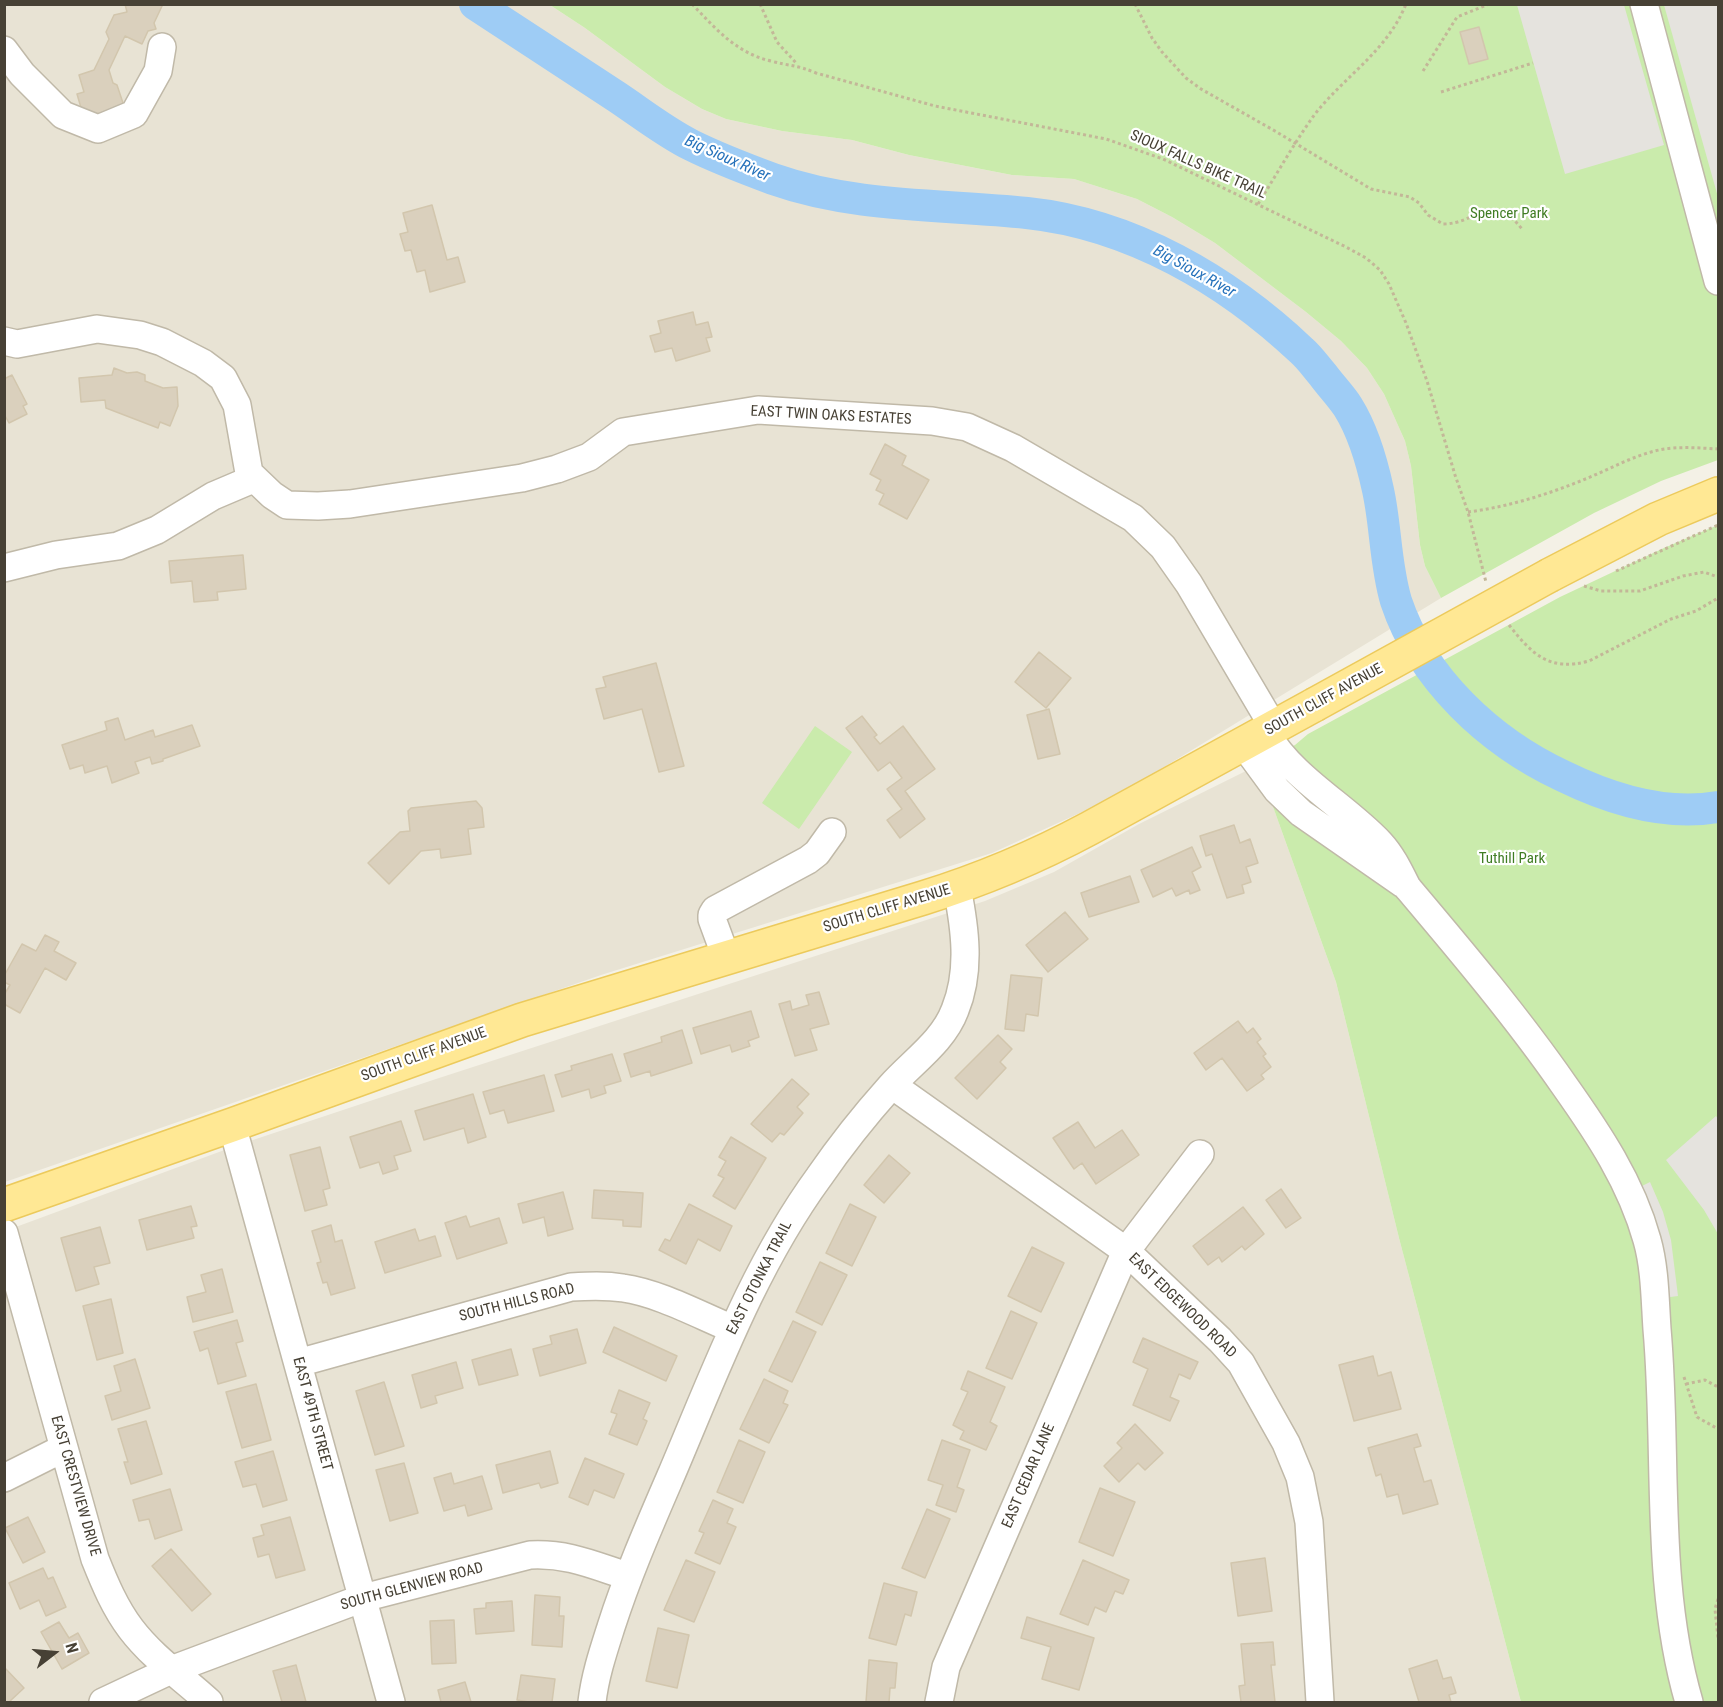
<!DOCTYPE html>
<html>
<head>
<meta charset="utf-8">
<style>
  body { margin:0 }
  #map { position:relative; width:1723px; height:1707px; overflow:hidden; background:#f4f1e6; font-family:"Roboto Condensed",sans-serif }
  canvas { display:block }
  .frame { position:absolute; inset:0; border:6px solid #474135; pointer-events:none }
  .north { position:absolute; left:24px; top:1623px; width:60px; height:60px; -webkit-text-stroke:4px #fff; paint-order:stroke; rotate:74deg; font-size:16px; font-weight:700; line-height:24px; text-align:center; color:#474135 }
  .north::after { content:''; display:block; margin:auto; width:21px; height:27px; background:#474135; clip-path:polygon(50% 0,100% 100%,50% 72%,0 100%) }
</style>
</head>
<body>
<div id="map">
<canvas width="1723" height="1707"></canvas>
<div class="frame"></div>
<div class="north">N</div>
</div>
<script>
const context = document.querySelector('canvas').getContext('2d');
context.lineJoin = 'round';
function fill(path, color) { context.fillStyle = color; context.fill(path, 'evenodd'); }
function strokePath(path, color, width, dash) { context.strokeStyle = color; context.lineWidth = width; context.lineCap = dash ? 'butt' : 'round'; context.setLineDash(dash || []); context.stroke(path); }
function write(font, color, halo, rows, align = 'center') {
  context.font = font + ' "Roboto Condensed",sans-serif'; context.lineWidth = 4.5; context.setLineDash([]); context.textBaseline = 'middle'; context.strokeStyle = halo; context.fillStyle = color; for (const [text, x, y, turn = 0] of rows) {
    context.save(); context.translate(x, y); context.rotate((+turn || 0) * Math.PI / 180); context.textAlign = isNaN(turn) ? turn : align; if (halo) context.strokeText(text, 0, 0); context.fillText(text, 0, 0); context.restore();
  }
}
const residential = new Path2D(`
  M4,5h546l35,23 80,59 37,22 24,10 56,12 70,9 57,15 103,20 62,4 63,20 35,18 43,26 91,69 35,29 26,27 17,26 21,47 6,25 9,79 5,21 16,32 -326,199 -123,56 -391,122 -596,207z
  M1258,765l78,217 63,256 122,464h-1516v-471l233,-86 198,-66 549,-178 69,-29 85,-48z`);
const green = new Path2D(`
  M550,5h1168v455l-57,21 -67,32 -153,85 -16,-32 -5,-21 -9,-79 -6,-25 -21,-47 -17,-26 -26,-27 -35,-29 -91,-69 -43,-26 -35,-18 -63,-20 -62,-4 -103,-20 -57,-15 -70,-9 -56,-12 -24,-10 -37,-22 -80,-59z
  M1718,525v1177h-197l-122,-464 -63,-256 -78,-217 37,-20 13,-11 252,-137 104,-49z
  M815,726l37,26 -53,77 -37,-26z`);
const parking = new Path2D(`
  M1517,5h107l40,140 -99,29z
  M1664,5h54v192z
  M1716,1116l2,3v115l-14,-24 -38,-50z
  M1650,1182l13,30 8,28 7,56 -23,3 -25,-107z`);
const river = new Path2D(`
  M475,4c47,31 95,62 142,93 24,16 48,35 74,48 26,13 55,24 82,34 82,29 169,25 254,34 104,11 200,67 275,138 8,7 14,16 21,24 8,11 18,21 25,32 15,24 24,55 30,83 8,36 7,74 18,111 26,78 94,141 167,175 47,23 103,40 155,31`);
const building = new Path2D(`
  M125,4h38l-9,19 2,6 -8,2 -6,13 -17,-8 -16,34 4,13 4,2 7,21 -40,12 -7,-24 7,-2 -5,-17 15,-5 15,-31 -3,-7 8,-17 13,-3z
  M1479,27l9,32 -19,5 -9,-32z
  M432,205l15,55 11,-3 7,25 -35,10 -5,-22 -8,2 -6,-22 -6,1 -5,-17 8,-2 -5,-19z
  M693,312l3,13 12,-3 4,15 -6,1 4,13 -34,10 -4,-13 -17,4 -5,-16 11,-3 -3,-12z
  M114,368l13,5 10,-1 8,3v6l18,7 14,-1 1,19 -8,20 -10,-4 -2,6 -52,-20 -1,-8 -24,2 -2,-24 33,-3z
  M12,375l15,29 -4,2 4,8 -18,9 -5,-9v-35z
  M885,444l21,12 -4,9 27,15 -22,39 -28,-15 5,-10 -8,-4 5,-10 -11,-6z
  M243,555l3,34 -29,3 1,8 -24,2 -2,-21 -21,2 -2,-22z
  M1039,652l32,26 -25,30 -31,-26z
  M656,663l28,103 -25,6 -17,-63 -38,10 -8,-30 10,-2 -3,-10z
  M1049,709l11,45 -22,5 -11,-44z
  M862,716l15,19 -3,2 6,7 23,-18 32,43 -30,22 20,28 -25,19 -13,-18 15,-11 -15,-20 15,-11 -12,-16 -12,9 -32,-43z
  M118,718l7,22 28,-10 2,7 37,-12 8,21 -37,13v2l-11,3 -2,-7 -15,5 4,11 -27,10 -5,-17 -22,7 -2,-8 -13,4 -8,-24 45,-15 -2,-8z
  M476,801l6,7 2,19 -16,2 3,25 -30,4 -1,-9 -19,2 -32,33 -21,-21 32,-31 10,-1 -2,-20 3,-3z
  M1234,825l6,18 10,-4 8,24 -12,4 5,15 -9,3 2,8 -17,5 -15,-44 -6,2 -6,-20z
  M1192,847l9,20 -9,5 8,18 -10,4 -1,-4 -13,6 -4,-8 -19,9 -12,-27z
  M1130,876l9,26 -50,15 -8,-24z
  M1065,912l23,27 -40,33 -22,-27z
  M45,935l14,7 -5,9 22,12 -10,17 -21,-12 -25,45 -16,-9v-9l6,-10 -6,-3v-6l18,-32 14,7z
  M1011,975l31,3 -4,38 -12,-2 -2,17 -19,-2z
  M819,992l10,32 -19,5 7,21 -22,6 -16,-52 11,-3 2,9 17,-5 -3,-10z
  M751,1011l8,26 -11,4 2,5 -18,6 -2,-7 -29,9 -8,-26z
  M1238,1021l9,12 6,-5 8,11 -4,3 9,12 -3,2 8,11 -10,8 3,4 -17,12 -25,-33 -16,12 -12,-17z
  M682,1030l10,33 -41,13 -1,-5 -19,6 -7,-23 38,-12 -1,-5z
  M998,1035l14,14 -12,13 6,6 -29,31 -22,-21z
  M612,1054l9,27 -17,5 2,7 -15,5 -2,-9 -27,8 -7,-22 17,-5 -1,-4z
  M544,1075l10,36 -46,12 -4,-13 -14,4 -7,-22z
  M792,1079l17,15 -12,13 6,6 -19,22 -4,-2 -8,9 -21,-18z
  M473,1094l13,43 -18,6 -4,-15 -40,12 -9,-29z
  M401,1121l10,30 -17,5 4,13 -15,5 -4,-12 -19,6 -10,-31z
  M1078,1122l17,26 27,-18 17,25 -43,29 -14,-21 -8,6 -21,-31z
  M731,1137l35,21 -31,51 -22,-13 11,-18 -6,-3 8,-14 -7,-4z
  M320,1147l10,41 -7,2 4,15 -22,6 -15,-56z
  M889,1155l21,18 -26,30 -20,-18z
  M1281,1189l20,29 -15,10 -20,-28z
  M594,1190l49,3 -2,34 -18,-1v-6l-31,-2z
  M563,1192l10,37 -25,7 -4,-19 -21,6 -5,-19z
  M689,1204l43,22 -12,25 -22,-12 -12,25 -27,-14 6,-11 5,2z
  M850,1204l26,13 -24,49 -26,-13z
  M191,1206l6,20 -6,1 3,11 -47,12 -8,-30z
  M1243,1207l21,27 -19,16 -3,-4 -20,16 -3,-5 -11,8 -15,-19z
  M466,1216l4,11 29,-9 8,25 -50,16 -12,-36z
  M331,1225l4,17 7,-2 13,48 -24,7 -4,-13 -4,1 -6,-20 4,-1 -9,-31z
  M100,1227l10,36 -16,4 5,17 -23,7 -15,-53z
  M415,1229l4,12 16,-5 6,20 -56,17 -10,-31z
  M1032,1247l32,16 -23,49 -33,-16z
  M820,1262l27,13 -25,50 -26,-13z
  M222,1269l11,43 -40,10 -6,-25 19,-5 -5,-17z
  M111,1299l12,54 -26,7 -14,-54z
  M1011,1311l26,12 -25,56 -26,-11z
  M237,1320l6,21 -7,2 10,33 -28,8 -10,-36 -8,3 -6,-19z
  M793,1321l23,11 -24,50 -23,-11z
  M614,1327l63,29 -11,25 -63,-29z
  M577,1329l9,34 -46,13 -7,-27 19,-5 -2,-8z
  M1143,1338l55,24 -8,17 -11,-5 -9,23 9,4 -9,20 -37,-16 15,-36 -15,-7z
  M511,1349l7,26 -39,10 -7,-25z
  M1373,1356l5,20 13,-4 10,37 -47,12 -15,-56z
  M135,1359l15,49 -38,12 -7,-24 16,-5 -7,-25z
  M456,1362l7,26 -28,8 2,7 -16,5 -9,-33z
  M968,1371l37,16 -15,35 7,4 -11,24 -26,-11 4,-8 -11,-6 15,-33 -7,-3z
  M764,1379l24,12 -5,12 5,2 -19,38 -29,-14z
  M384,1382l20,64 -29,9 -19,-64z
  M256,1384l15,56 -29,8 -16,-56z
  M619,1390l31,13 -7,16 4,2 -10,24 -28,-11 8,-20 -6,-2z
  M146,1421l16,53 -31,10 -7,-22h4l-10,-33z
  M1135,1424l28,29 -18,17 -7,-7 -19,19 -15,-16 18,-18 -5,-5z
  M1417,1434l4,12 -7,2 10,34 7,-2 7,24 -35,10 -5,-20 -11,3 -6,-23 -5,2 -8,-28z
  M739,1440l26,12 -22,51 -26,-11z
  M942,1440l28,10 -13,37 7,3 -8,22 -20,-7 7,-20 -15,-5z
  M273,1451l14,49 -24,7 -7,-23 -13,3 -8,-25z
  M550,1451l8,32 -17,5 -2,-5 -36,10 -7,-28z
  M585,1458l39,16 -10,24 -20,-8 -6,15 -19,-8z
  M404,1463l14,50 -28,8 -14,-51z
  M451,1473l3,11 28,-8 10,33 -24,7 -3,-11 -21,6 -10,-33z
  M1100,1488l35,14 -22,54 -34,-14z
  M170,1489l12,41 -27,9 -6,-20 -10,2 -6,-21z
  M713,1500l20,9 -6,14 9,4 -16,37 -25,-11 9,-20 -5,-2z
  M927,1509l23,10 -25,59 -23,-10z
  M28,1517l17,35 -22,11 -18,-35z
  M290,1517l15,53 -29,8 -7,-24 -11,3 -5,-19 11,-3 -3,-10z
  M171,1549l40,45 -19,17 -40,-45z
  M1265,1558l7,53 -34,5 -7,-53z
  M686,1560l29,12 -21,50 -30,-12z
  M1083,1560l46,20 -6,14 -8,-3 -9,21 -11,-5 -7,18 -28,-11z
  M43,1568l5,11 5,-2 13,30 -20,9 -7,-16 -19,9 -11,-26z
  M884,1583l33,9 -6,24 -6,-2 -9,31 -27,-7z
  M535,1595l25,2 -1,19h5l-2,31 -30,-2z
  M512,1601l2,30 -38,3 -2,-25 12,-1v-5z
  M1027,1617l67,21 -15,52 -37,-11 9,-32 -30,-9z
  M454,1620l2,43 -24,1 -2,-43z
  M59,1622l10,16 9,-5 11,20 -27,16 -21,-37z
  M658,1628l31,7 -12,53 -31,-7z
  M1273,1642l2,23h-4l4,37h-34l-2,-16 6,-1 -4,-41z
  M869,1660l28,3 -2,25h-5l-1,14h-23z
  M1437,1660l6,19 8,-2 5,16 -7,2 2,7h-32l-10,-33z
  M296,1665l10,37h-24l-9,-31z
  M4,1667l20,21 -15,14h-5z
  M521,1675l34,4 -3,23h-23l-12,-2z
  M465,1682l6,20h-30l-3,-12z`);
const path = new Path2D(`
  M692,4c24,25 44,49 79,57 18,5 27,4 45,12l119,33 171,33 57,20 183,88 20,11 14,12 9,14 17,39 21,58 28,94 13,37 18,70
  M760,4l17,38 20,22
  M1135,4l17,34 10,14 24,26 15,11 74,42 96,58 39,8 9,6 9,12 15,9c35,0 47,-35 79,5
  M1423,71l34,-54 32,-13
  M1441,92l92,-29
  M1258,204c19,-30 36,-61 57,-90 29,-37 73,-64 91,-110
  M1468,512c39,-5 78,-17 115,-32 25,-10 49,-24 76,-30 19,-4 41,-2 59,-1
  M1616,571l102,-46
  M1584,586l17,5h39l43,-15 21,-4 14,5
  M1509,625c23,29 40,47 80,36l82,-42 25,-8 22,-13
  M1684,1377l13,40 21,12
  M1686,1384l19,-4 13,7
  M1718,1599l-3,10 3,29`);
const minor = new Path2D(`
  M1644,4l74,277
  M4,50l18,24 41,41 35,14 36,-15 24,-43 4,-24
  M4,341l13,3 80,-15 43,6 22,7 41,21 20,15 14,27 12,68 23,22 15,10 31,1 32,-2 172,-26 35,-9 32,-12 34,-25 135,-22 174,11 35,6 46,21 120,70 30,29 26,37 85,144
  M4,568l52,-13 62,-9 39,-16 56,-34 40,-17
  M1266,733c27,46 78,72 114,110 12,13 19,28 27,44 54,64 109,129 157,198 34,48 67,97 83,155 8,28 8,60 10,89 11,124 -3,253 32,373
  M1244,745l33,45 24,23 102,71
  M726,957l-14,-38v-4l3,-5 93,-50 9,-7 15,-21
  M892,1085l234,166 94,89 21,23 45,80 14,34 9,45 11,180
  M232,1125l159,577
  M4,1233l91,326c10,25 20,49 36,70 22,29 52,49 78,73
  M298,1363l273,-76c17,-1 34,-2 52,1 36,5 76,27 110,41
  M4,1478l60,-30
  M103,1702l68,-32 192,-72 167,-43c37,-2 63,10 97,21
  M592,1702c3,-26 11,-50 19,-75 17,-53 39,-103 61,-154 43,-101 82,-207 147,-296 22,-32 46,-62 71,-90 22,-25 53,-45 65,-77 16,-39 10,-82 2,-122
  M939,1702l7,-35 180,-416 74,-97`);
const major = new Path2D(`
  M1550,575l108,-56 60,-25
  M4,1205l228,-80 290,-105 401,-122c58,-18 113,-41 167,-70l224,-123`);
const majorBridge = new Path2D(`
  M1314,705l236,-130`);
const streetNames = [
  ["SIOUX FALLS BIKE TRAIL",1198,165,24],
  ["EAST TWIN OAKS ESTATES",831,416,3],
  ["SOUTH CLIFF AVENUE",1324,700,-29],
  ["SOUTH CLIFF AVENUE",887,909,-17],
  ["SOUTH CLIFF AVENUE",424,1055,-20],
  ["EAST OTONKA TRAIL",760,1278,-63],
  ["SOUTH HILLS ROAD",517,1303,-14],
  ["EAST EDGEWOOD ROAD",1182,1306,44],
  ["EAST 49TH STREET",312,1414,75],
  ["EAST CEDAR LANE",1029,1476,-67],
  ["EAST CRESTVIEW DRIVE",75,1486,74],
  ["SOUTH GLENVIEW ROAD",412,1587,-15]
];
const parkNames = [
  ["Spencer Park",1509,214],
  ["Tuthill Park",1512,859]
];
const waterNames = [
  ["Big Sioux River",727,159,24],
  ["Big Sioux River",1194,272,29]
];
fill(residential, '#e8e3d4');
fill(green, '#caebac');
fill(parking, '#e5e3de');
strokePath(river, '#9eccf5', 32);
fill(building, '#dad0bd');
strokePath(building, '#d2c6ad', 1.5);
strokePath(minor, '#c0b9a8', 30);
strokePath(major, '#ecca5c', 36);
strokePath(path, '#c3b798', 3, [3, 3]);
strokePath(minor, '#fff', 27);
strokePath(major, '#ffe894', 33);
strokePath(majorBridge, '#ecca5c', 36, []);
strokePath(majorBridge, '#ffe894', 33);
write('15px', '#474135', '#fff', streetNames);
write('15px', '#407d24', '#fff', parkNames);
write('italic 16px', '#2672bb', '#fff', waterNames);
</script>
</body>
</html>
